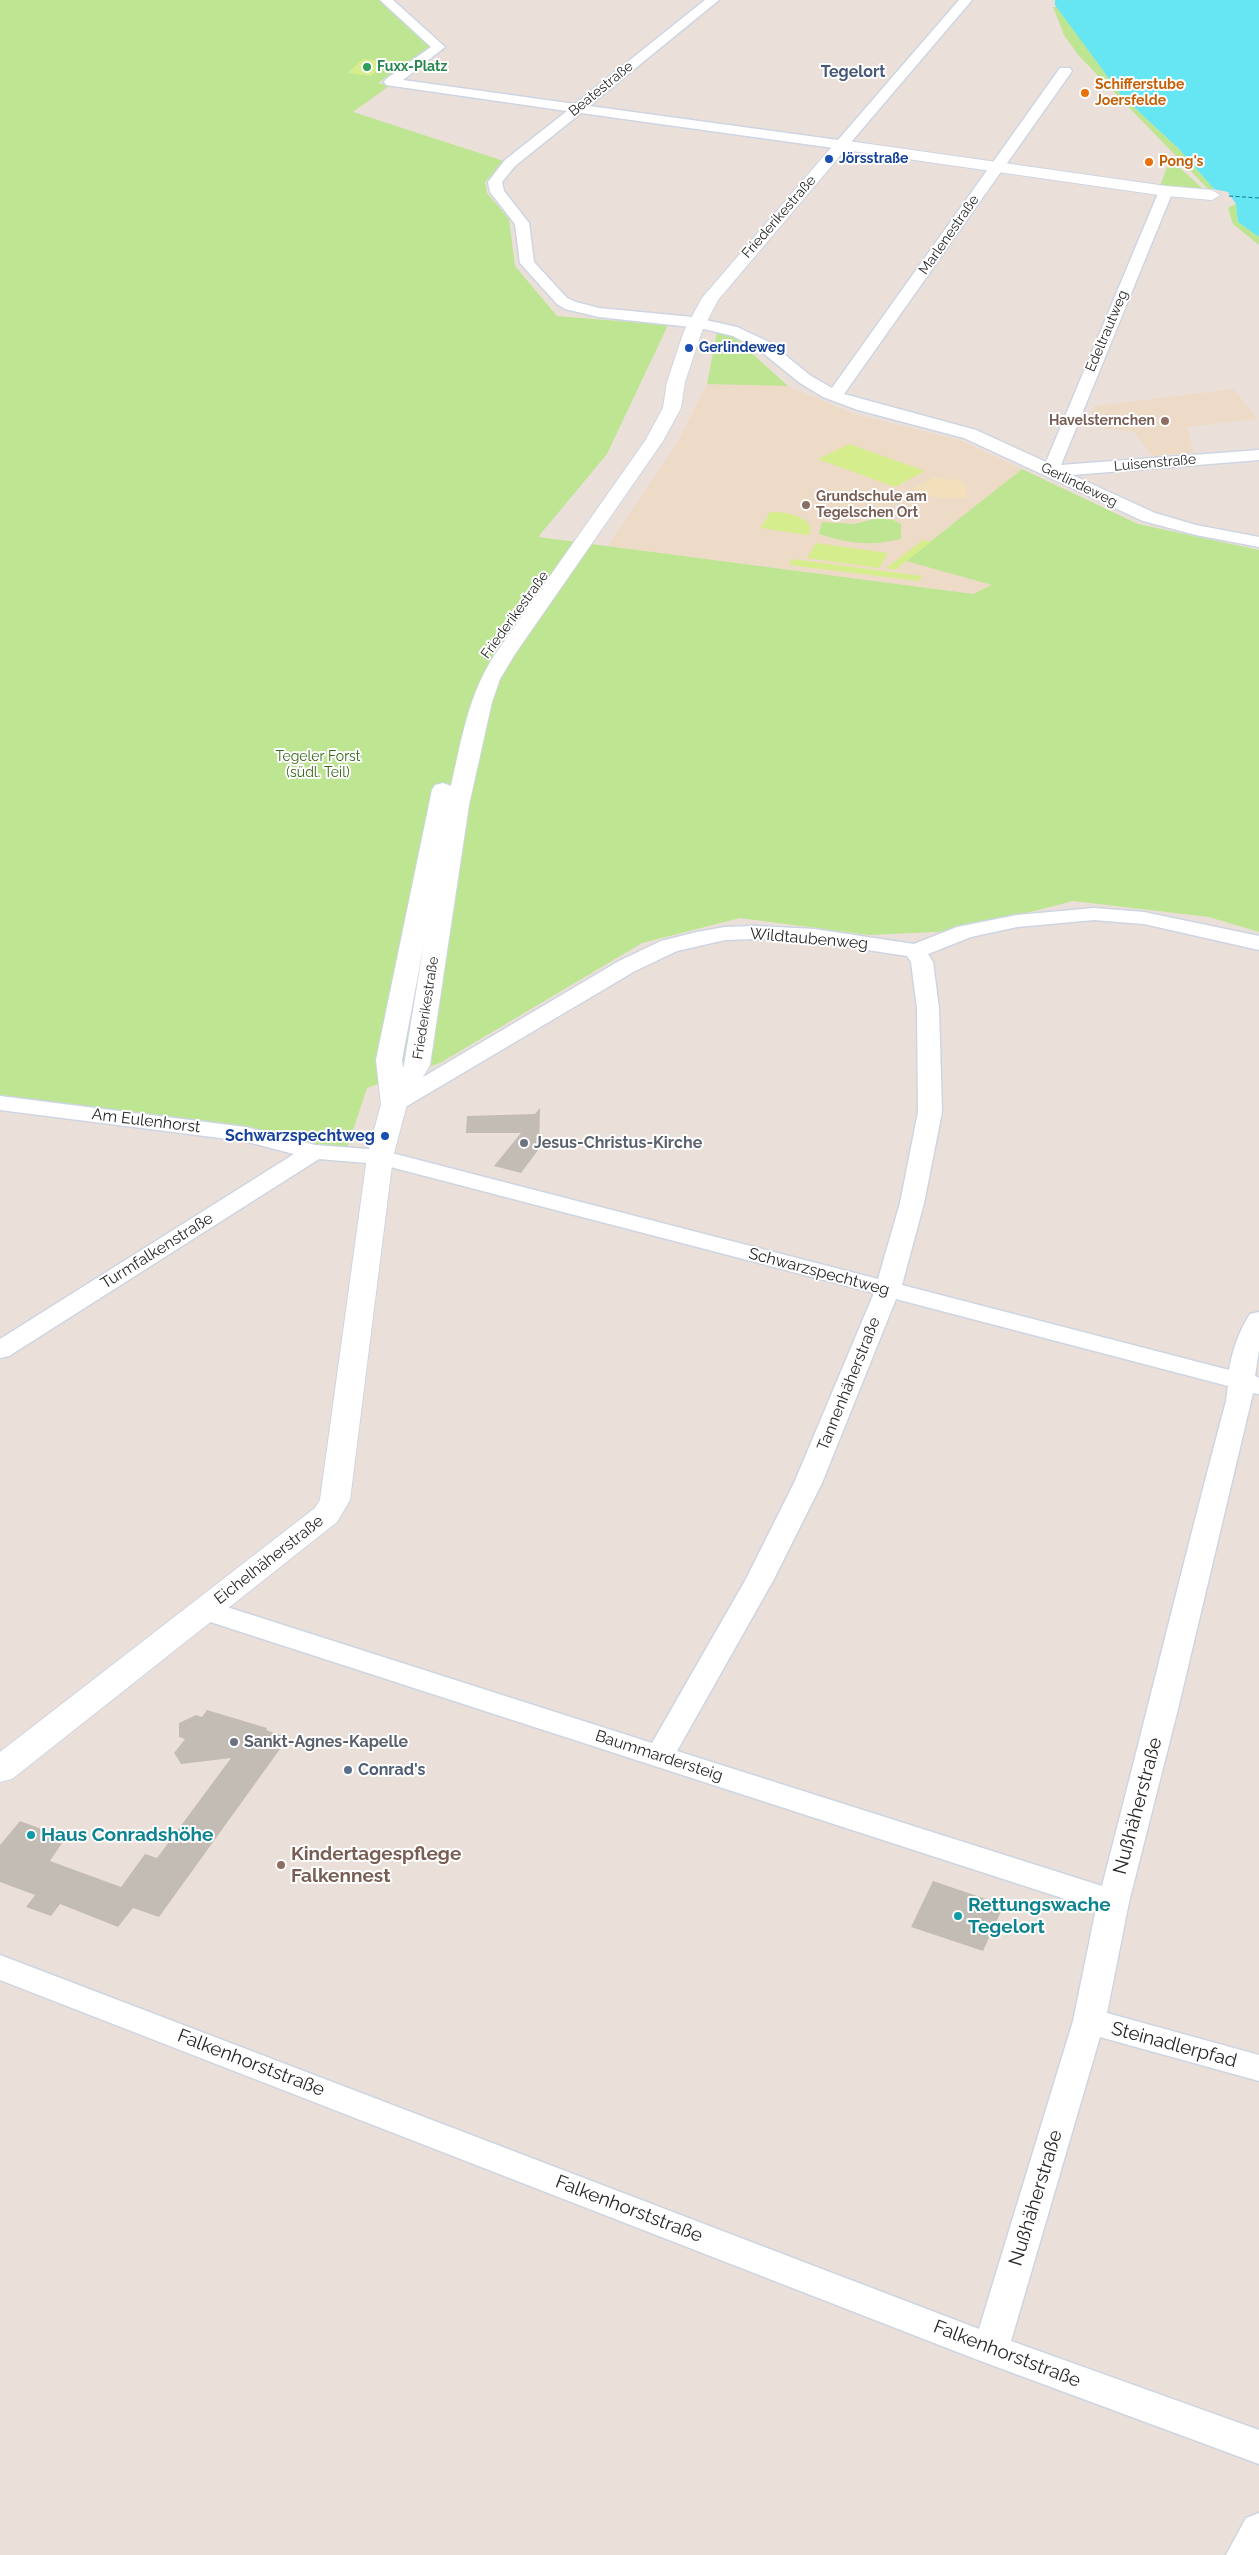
<!DOCTYPE html>
<html>
<head>
<meta charset="utf-8">
<style>
  body { margin:0 }
  canvas { display:block; background:#ebe0d9 }
</style>
</head>
<body>
<canvas width="1259" height="2555"></canvas>
<script>
const context = document.querySelector('canvas').getContext('2d');
context.lineJoin = 'round';
function fill(path, color) { context.fillStyle = color; context.fill(path, 'evenodd'); }
function strokePath(path, color, width, dash) { context.strokeStyle = color; context.lineWidth = width; context.lineCap = dash ? 'butt' : 'round'; context.setLineDash(dash || []); context.stroke(path); }
function write(font, color, halo, rows, align = 'center') {
  context.font = font + ' Raleway,sans-serif'; context.lineWidth = 4; context.setLineDash([]); context.textBaseline = 'middle'; context.strokeStyle = halo; context.fillStyle = color; for (const [text, x, y, turn = 0] of rows) {
    context.save(); context.translate(x, y); context.rotate((+turn || 0) * Math.PI / 180); context.textAlign = isNaN(turn) ? turn : align; if (halo) context.strokeText(text, 0, 0); context.fillText(text, 0, 0); context.restore();
  }
}
const education = new Path2D(`
  M707,384l81,2 66,28 106,26 62,29 -115,92 86,24 -20,9 -365,-48 68,-101z
  M1233,389l25,30 -71,8 7,26 -42,3 -18,-24 -48,-6 9,-20z`);
const green = new Path2D(`
  M0,0h380l52,46 -54,37 11,3 -36,26 151,49 -19,21 2,11 22,26 6,47 42,50 111,9 -61,129 -69,83 435,57 19,-9 -86,-24 116,-92 116,55 121,26v382l-50,-15 -136,-16 -116,30 -88,4 -129,-17 -98,25 -202,120 -73,25 -20,60 -30,-3 -68,-16 -249,-31z
  M1053,7h4l64,88 58,54 35,40h-6l-129,-133 -15,-21z
  M1170,159l31,28 -2,4 -39,-5z
  M1236,204l2,18 21,15v8l-26,-21 -5,-16z
  M717,332l18,6 53,48 -81,-2z
  M878,518l15,2 8,4v15c-31,7 -51,5 -82,-5l3,-12 32,2z`);
const sand = new Path2D(`
  M935,477l24,4 7,3 1,14h-27l-28,-9z`);
const pitch = new Path2D(`
  M363,59l25,2 -17,15 -24,-3z
  M849,444l76,27 -30,16 -77,-28z
  M770,512c13,0 32,2 40,14v7l-3,2 -46,-7z
  M923,540l8,2 -36,28 -9,-2z
  M816,543l72,10 -9,15 -72,-10z
  M792,559l130,17 -3,5 -130,-16z`);
const water = new Path2D(`
  M1055,0h204v237l-21,-15 -2,-18 -8,-12 -14,-3 -35,-40 -58,-54 -66,-90z`);
const ferry = new Path2D(`
  M1229,196l30,2`);
const building = new Path2D(`
  M540,1108l-1,41 -18,24 -27,-7 27,-33h-55l1,-17 68,-2z
  M207,1710l60,18 -1,2 22,8 -129,179 -26,-9 -15,19 -58,-23 -9,12 -25,-9 9,-12 -35,-13v-37l20,-24 35,13 -4,5 11,4 -12,18 71,26 24,-33 12,4 74,-100 -50,6 -7,-11 11,-14 -6,-2v-14l17,-8 6,2z
  M933,1881l71,24 -21,46 -72,-24z`);
const street = new Path2D(`
  M380,0h13l52,47 -42,33 172,24 130,-104h14l-130,106 249,34 121,-140h13l-126,148 -5,1 -260,-36 -66,53 -13,16 2,9 25,32 5,39 33,36 9,4 23,6 93,9 45,10 32,15 42,34 21,12 228,-320h10l2,3 -2,3 -226,320 132,36 70,32 113,-271 7,-4 5,1 2,3 -112,274 198,-15v10l-187,15 83,38 41,12 63,12v10l-63,-12 -53,-14 -179,-83 -106,-28 -35,-13 -23,-14 -42,-34 -25,-13 -33,-8 -101,-11 -34,-8 -8,-5 -37,-41 -5,-39 -25,-32 -2,-10 17,-22 62,-49 -181,-26 -2,-3 2,-3 45,-32z
  M1094,908l50,4 115,24v14l-115,-26 -50,-4 -77,7 -46,10 -43,17 5,8 6,46 3,104 -18,91 -22,82 327,85c3,-19 10,-39 21,-56l9,-2v38l-4,26 4,2v16l-6,-1 -75,316 -49,193 -22,111 152,42v26l-159,-44 -89,304 248,89v34l-281,-104 -978,-380v-25l979,374 94,-308 23,-112 -901,-292 -4,-7 4,-7 10,-3 447,143 94,-164 48,-96 80,-190 -495,-129 -60,-5 -310,197 -9,2v-19l294,-185 -50,-13 -244,-31v-14l245,31 70,18 65,5 498,129 22,-76 18,-91 -1,-104 -6,-46 -4,-6 -93,-14 -59,-3 -30,1 -48,11 -42,20 -233,138 -8,2 -8,-2 -4,-5 4,-5 233,-138 42,-20 36,-9 28,-5 30,-1 59,3 100,15 43,-17 60,-12zM896,1299l332,87 -2,15c-43,161 -82,324 -124,485l-425,-135 97,-172 48,-96z
  M1259,2513v42h-33l20,-37z`);
const secondary = new Path2D(`
  M841,140l325,46 46,4 8,5 -8,5 -46,-4 -321,-46 -127,150 -16,31 -17,51 -4,26 -18,33 -148,213 -15,25 -8,23 -23,103 -39,260 -23,39 -14,53 -43,343 -13,22 -325,257 -12,3v-30l315,-244 5,-8 47,-343 14,-53 -5,-44 56,-270 3,-5 8,-2 8,3c11,-48 18,-95 47,-136l147,-209 18,-33 4,-26 17,-51 18,-33 134,-156zM424,943l-20,122 -1,3 -1,-8z`);
const markers = [
  [367,67,5,"#2e9e5b"],
  [1085,93,5,"#e8710a"],
  [829,159,5,"#1a4fb4"],
  [1149,162,5,"#e8710a"],
  [689,348,5,"#1a4fb4"],
  [1165,421,5,"#8d6e63"],
  [806,505,5,"#8d6e63"],
  [385,1136,5,"#1a4fb4"],
  [524,1143,5,"#6b7280"],
  [234,1742,5,"#6b7280"],
  [348,1770,5,"#5c6f8a"],
  [31,1835,5,"#0f9aa8"],
  [281,1865,5,"#8d6e63"],
  [958,1916,5,"#0f9aa8"]
];
const farLeisurenames = [
  ["Fuxx-Platz",377,67]
];
const farFoodnames = [
  ["Schifferstube",1095,85],
  ["Joersfelde",1095,101],
  ["Pong's",1159,162]
];
const farStreetnames = [
  ["Beatestraße",601,89,-39],
  ["Friederikestraße",779,217,-49],
  ["Marlenestraße",949,235,-55],
  ["Edeltrautweg",1107,331,-67],
  ["Luisenstraße",1155,463,-5],
  ["Gerlindeweg",1079,485,26],
  ["Friederikestraße",515,615,-54],
  ["Friederikestraße",426,1008,-81]
];
const farTransitnames = [
  ["Jörsstraße",839,159],
  ["Gerlindeweg",699,348]
];
const farEducationnames = [
  ["Havelsternchen",1155,421],
  ["Grundschule am",816,497,"left"],
  ["Tegelschen Ort",816,513,"left"]
];
const farParknames = [
  ["Tegeler Forst",318,757],
  ["(südl. Teil)",318,773]
];
const farQuarternames = [
  ["Tegelort",853,72]
];
const streetNames = [
  ["Wildtaubenweg",809,939,5],
  ["Am Eulenhorst",146,1121,7],
  ["Turmfalkenstraße",157,1251,-32],
  ["Schwarzspechtweg",819,1272,15],
  ["Tannenhäherstraße",849,1384,-68],
  ["Eichelhäherstraße",269,1560,-38],
  ["Baummardersteig",659,1756,18]
];
const transitNames = [
  ["Schwarzspechtweg",375,1136]
];
const worshipNames = [
  ["Jesus-Christus-Kirche",534,1143],
  ["Sankt-Agnes-Kapelle",244,1742]
];
const serviceNames = [
  ["Conrad's",358,1770]
];
const nearStreetnames = [
  ["Nußhäherstraße",1138,1806,-75],
  ["Steinadlerpfad",1174,2045,15],
  ["Falkenhorststraße",251,2063,21],
  ["Nußhäherstraße",1036,2198,-73],
  ["Falkenhorststraße",629,2209,21],
  ["Falkenhorststraße",1007,2354,21]
];
const nearCulturenames = [
  ["Haus Conradshöhe",41,1835],
  ["Rettungswache",968,1905],
  ["Tegelort",968,1927]
];
const nearEducationnames = [
  ["Kindertagespflege",291,1854],
  ["Falkennest",291,1876]
];
fill(education, '#eedbc7');
fill(green, '#bde592');
fill(sand, '#f3e0ba');
fill(pitch, '#d5ed8d');
fill(water, '#66e6f3');
strokePath(ferry, '#087d95', 1, [4, 2.5]);
fill(building, '#c3bcb5');
strokePath(street, '#ced5e2', 3);
strokePath(secondary, '#ced5e2', 2);
fill(street, '#fff');
fill(secondary, '#fff');
for (const [x, y, r, color] of markers) { const dot = new Path2D(); dot.arc(x, y, r, 0, 2 * Math.PI); context.fillStyle = color; context.fill(dot); strokePath(dot, '#fff', 2); }
write('bold 14px', '#27864d', '#fff', farLeisurenames, 'left');
write('bold 14px', '#c56008', '#fff', farFoodnames, 'left');
write('14px', '#282828', '#fff', farStreetnames);
write('bold 14px', '#164399', '#fff', farTransitnames, 'left');
write('bold 14px', '#785e54', '#fff', farEducationnames, 'right');
write('14px', '#356716', '#fff', farParknames);
write('bold 16px', '#47597a', '#fff', farQuarternames);
write('16px', '#282828', '#fff', streetNames);
write('bold 16px', '#164399', '#fff', transitNames, 'right');
write('bold 16px', '#5b616d', '#fff', worshipNames, 'left');
write('bold 16px', '#4e5e75', '#fff', serviceNames, 'left');
write('19px', '#282828', '#fff', nearStreetnames);
write('bold 19px', '#0d838f', '#fff', nearCulturenames, 'left');
write('bold 19px', '#785e54', '#fff', nearEducationnames, 'left');
</script>
</body>
</html>
